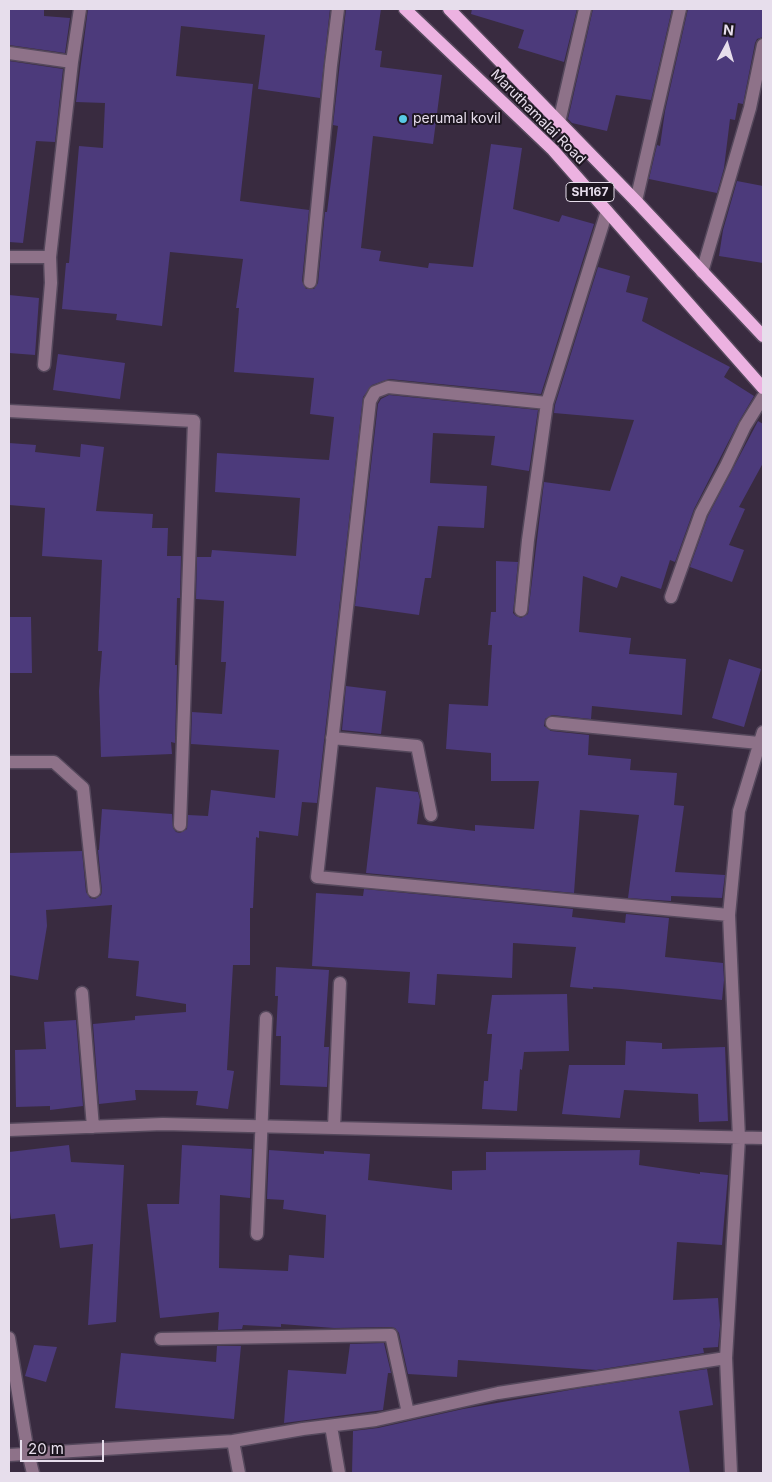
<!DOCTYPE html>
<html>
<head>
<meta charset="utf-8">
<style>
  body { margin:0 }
  #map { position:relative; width:772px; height:1482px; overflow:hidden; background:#392b40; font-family:Inter,sans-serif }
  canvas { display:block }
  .frame { position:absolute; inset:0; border:10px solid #e7deec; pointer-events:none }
  .north { position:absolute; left:702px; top:20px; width:50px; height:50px; -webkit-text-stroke:4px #1d1620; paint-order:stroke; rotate:6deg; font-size:14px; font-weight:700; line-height:20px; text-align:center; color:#e7deec }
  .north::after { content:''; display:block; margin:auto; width:18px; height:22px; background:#e7deec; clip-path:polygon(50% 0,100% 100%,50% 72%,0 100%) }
  .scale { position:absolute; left:20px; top:1440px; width:84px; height:22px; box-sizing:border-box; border:2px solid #e7deec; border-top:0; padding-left:6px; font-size:15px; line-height:18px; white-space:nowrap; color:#e7deec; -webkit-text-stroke:4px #1d1620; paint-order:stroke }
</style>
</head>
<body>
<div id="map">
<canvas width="772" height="1482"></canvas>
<div class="frame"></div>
<div class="north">N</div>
<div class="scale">20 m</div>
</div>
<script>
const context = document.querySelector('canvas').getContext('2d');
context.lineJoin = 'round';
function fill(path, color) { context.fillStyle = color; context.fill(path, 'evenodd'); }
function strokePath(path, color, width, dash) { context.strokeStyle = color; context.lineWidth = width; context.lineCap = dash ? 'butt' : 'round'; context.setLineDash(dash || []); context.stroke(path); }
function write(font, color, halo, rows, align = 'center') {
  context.font = font + ' Inter,sans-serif'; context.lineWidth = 4; context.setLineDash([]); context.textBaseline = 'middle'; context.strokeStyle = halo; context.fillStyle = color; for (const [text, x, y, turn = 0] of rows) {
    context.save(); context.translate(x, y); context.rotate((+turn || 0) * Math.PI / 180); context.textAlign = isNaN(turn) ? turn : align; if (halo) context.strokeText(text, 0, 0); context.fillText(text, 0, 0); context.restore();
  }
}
const building = new Path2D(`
  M9,9h35v7l26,2 -5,35 -56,-8z
  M88,9h242l-10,89 -62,-9 7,-54 -84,-9 -5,50 77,8 -13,117 69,9 -7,71 4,8h8l4,-6 7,-71h2l11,-86 -5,-1 13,-116h35l-6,41 7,1 -2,16 62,8 -9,69 -60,-8 -12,112 20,3 -2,10 49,7 1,-5 44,4 18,-123 31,4 -9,61 46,13 3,-7 32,9 -53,170 -152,-15 -17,6 -9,12 -46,406 -15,-1 -4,34 -39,-5v7l-3,-1 -3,71h-3v57h-17l-6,105 7,1 -6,38 -32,-4 2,-14 -63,-1 1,10 -37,4 -6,-80 42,-4v-4l51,-4v-8l-50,-8 3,-35 -31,-3 4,-53 -66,5 1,16 -9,54 -29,-5v-122l73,-2 4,41 4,6 5,1 6,-4 1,-4 -4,-41h1l3,-41 70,5 1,14 3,4 4,1 7,-4 1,-14 20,1 3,-26 64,8 4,-48 -88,-6 1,-32 30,2 4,-52h-5l3,-61 -28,-2 1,-42h14l1,-7 84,6 4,-58 -85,-6 2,-39 112,7 5,-43 -24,-3 4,-36 -80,-6 5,-64h-3l7,-49 -73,-7 -8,74 -46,-6 1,-6 -55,-5 4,-46h3l10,-117 24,2 2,-45 -29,-1z
  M472,9h105l-13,53 -46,-14 6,-18 -53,-16z
  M593,9h79l-21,91 -35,-5 -9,36 -35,-8 -4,-4z
  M688,9h75v28l-6,2 -2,4 -12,61 -5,-1 -3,17 -5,-1 -6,49 -7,25 -68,-14 8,-34 3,1 5,-35z
  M9,61l54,8 -8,73 -19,-1 -13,102 -14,-1z
  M737,181l26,5v77l-44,-7 4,-26z
  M598,267l32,9 -4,16 22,6 -6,23 88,46 -6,10 30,19 -16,27 -44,86 -19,53 -5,-2 -9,29 -40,-13 -4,12 -34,-12 -4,56 52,6 -2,16 57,5 -4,56 -90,-9 -1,13 -39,-4 -7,4 -1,7 7,5 38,4 -1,20 43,4 -1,11 47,3 -3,32 10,1 -9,66 50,3 -3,23 -51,-2v5l-43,-3 11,-83 -59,-5 -6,83 -208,-20 10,-86 42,5 2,8 -3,24 58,7v-6l59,4 5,-48h-48v-28l-45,-4 3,-45 39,2 4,-61h-4l3,-33h5v-51l22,1 -5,51 3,3 5,2 7,-4 16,-132 66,9 24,-71 -80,-7 1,-8z
  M9,295l30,3 -4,57 -26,-2z
  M58,354l67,9 -5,36 -67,-9z
  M389,395l149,15 -9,61 -38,-6 4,-29 -62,-3 -3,50 57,3 -3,42 -46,-2 -7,52h-6l-6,37 -64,-9 23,-202 3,-5z
  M758,421l5,3v39l-24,44 6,2 -16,36 15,5 -12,32 -42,-15 18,-51z
  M9,443l27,2 -1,7 45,5 1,-13 23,3 -8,64 57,3 -1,14h16l-1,28h14l-1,42h-3l-2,67h2l-2,78 -4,-1 1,12 -71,3 -2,-66 3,-40h-4l4,-91 -60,-4 3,-48 -36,-3z
  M9,617h22l1,56h-23z
  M729,659l32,10 -17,58 -32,-9z
  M346,686l40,5 -5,43 -39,-4z
  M364,889l209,20 -1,8 53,6 1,-9 43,4 -4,39 58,6 1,17 -2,20 -101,-11 -28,-2v2l-23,-2 6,-40 -63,-4 -1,35 -75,-4 -2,31 -27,-2 2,-31 -98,-6 4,-73 47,3z
  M276,967l53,3 -5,77h5l-2,40 -47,-2 1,-49h-5l2,-40h-3z
  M567,994l2,57 -45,1 -2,18 -2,-1 -3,42 -35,-2 2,-28h4l4,-47h-5l5,-39z
  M76,1020l7,86 -33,4v-4l-34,1 -1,-57 31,-1 -2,-27z
  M626,1041l36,2v6l63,-2 3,74 -29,1 -1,-28 -74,-4 -4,28 -58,-4 7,-49h56z
  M69,1145l2,17 53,3 -8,157 -28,3 5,-81 -33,4 -5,-34 -44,5 -2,-14v-53z
  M182,1145l70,4 -2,49 -30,-3 -1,73 69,3 1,-16 35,3 2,-43 -43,-6 1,-9 -17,-1 2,-49 55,4v-3l46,3 -2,26 84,10v-19l34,-1v-18l154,-2 -1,15 61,9v-2l28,3 -6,70 -45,-3 -4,58 45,-2 2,27 -2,22 -15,1 1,5 -108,17 -138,-10 -1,17 -49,-3 -9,-41 -4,-5 -4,-1 -57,1 -53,-4v3l-38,-2 -1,4 -24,1 1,-18 -59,6 -13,-114h32z
  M384,1343l7,30h-3l-5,37 -99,13 4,-53 58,4 4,-30z
  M34,1345l23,2 -11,35 -21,-6z
  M217,1346h24l-7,73 -119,-11 6,-55 95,9z
  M707,1369l6,36 -34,6 11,62h-338l1,-42 25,-3 85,-19 118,-21z`);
const minor = new Path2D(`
  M9,53l63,9
  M559,122l26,-113
  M636,201l44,-192
  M607,211l-60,192 -159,-16 -13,5 -5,9 -53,476 412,38
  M9,257h41
  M702,272l48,-164 13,-63
  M310,282l21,-217 7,-56
  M44,365l7,-82 -1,-26 22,-195 8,-53
  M9,411l185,10 -14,404
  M671,597l30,-84 25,-47 19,-40 18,-29
  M521,610l7,-70 19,-137
  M552,723l207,20
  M332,738l85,8 14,69
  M9,762h45l29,26 11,103
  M82,993l11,134
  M334,1128l6,-145
  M9,1130l154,-6 600,14
  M257,1234l9,-216
  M9,1338l19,115 5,20
  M161,1339l230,-4 17,78
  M331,1426l8,47
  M233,1441l6,32
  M9,1455l224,-14 70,-12 73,-9 122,-27 228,-35
  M731,1473l-5,-115 13,-220 -10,-223 10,-104 24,-79`);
const major = new Path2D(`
  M405,9l148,141 210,238
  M449,9l187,192 127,135`);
const markers = [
  [403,119,5,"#58c9e4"]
];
const shields = [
  [590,192,48]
];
const shieldNames = [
  ["SH167",590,192]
];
const streetNames = [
  ["Maruthamalai Road",538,117,45]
];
const poiNames = [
  ["perumal kovil",413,119]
];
fill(building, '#4c3a7b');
strokePath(minor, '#55485c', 15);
strokePath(major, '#55485c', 15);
strokePath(minor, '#8e7289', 12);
strokePath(major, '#ecb2e1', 12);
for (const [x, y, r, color] of markers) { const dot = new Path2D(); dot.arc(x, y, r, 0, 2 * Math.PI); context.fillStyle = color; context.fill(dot); strokePath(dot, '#1d1620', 2); }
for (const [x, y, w] of shields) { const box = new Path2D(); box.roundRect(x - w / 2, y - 9.5, w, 19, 4); context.fillStyle = '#1d1620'; context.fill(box); strokePath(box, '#e7deec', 1); }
write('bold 12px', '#e7deec', null, shieldNames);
write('14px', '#e7deec', '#1d1620', streetNames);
write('14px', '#e7deec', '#1d1620', poiNames, 'left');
</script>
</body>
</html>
